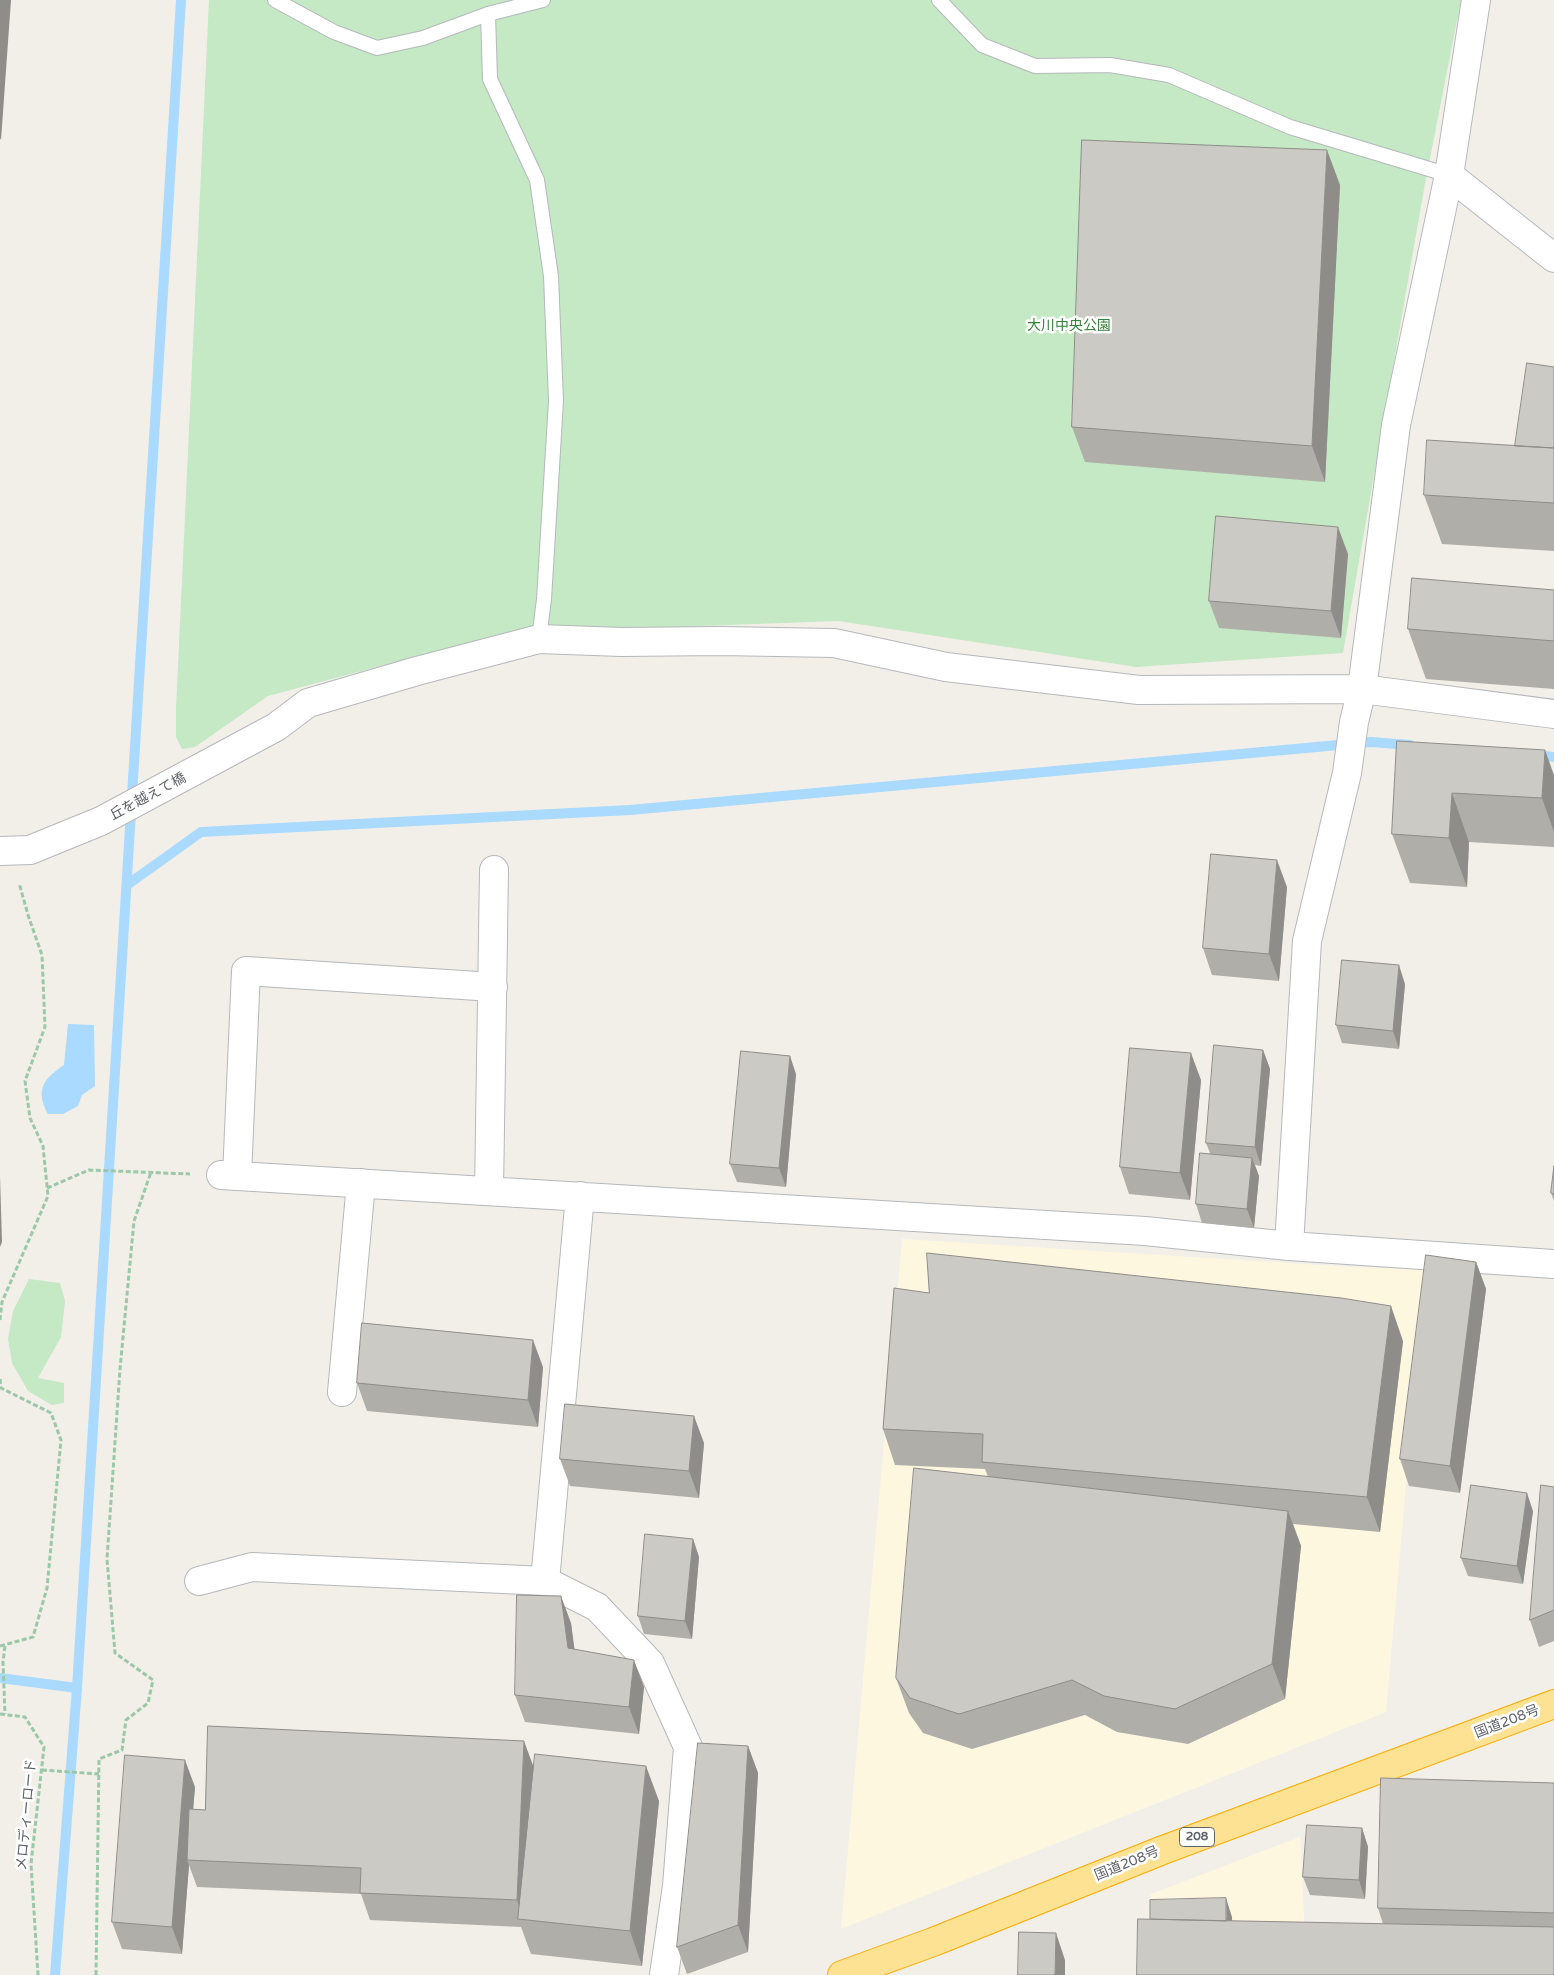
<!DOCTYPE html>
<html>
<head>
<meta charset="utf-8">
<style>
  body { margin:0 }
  canvas { display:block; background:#f1efe8 }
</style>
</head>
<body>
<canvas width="1554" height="1975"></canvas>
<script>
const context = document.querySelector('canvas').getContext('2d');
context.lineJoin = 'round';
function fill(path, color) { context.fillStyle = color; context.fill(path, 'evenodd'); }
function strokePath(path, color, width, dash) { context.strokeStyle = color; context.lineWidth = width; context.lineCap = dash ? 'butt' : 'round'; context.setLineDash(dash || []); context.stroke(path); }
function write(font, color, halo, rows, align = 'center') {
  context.font = font + ' "Varela Round","Noto Sans JP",sans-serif'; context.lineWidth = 5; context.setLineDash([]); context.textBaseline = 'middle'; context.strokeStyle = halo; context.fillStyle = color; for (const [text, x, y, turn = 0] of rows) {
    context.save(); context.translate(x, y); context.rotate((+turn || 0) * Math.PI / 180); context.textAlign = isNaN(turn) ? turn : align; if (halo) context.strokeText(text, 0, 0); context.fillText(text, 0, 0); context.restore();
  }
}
const commercial = new Path2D(`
  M902,1239l450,28 73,2 -39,443 -545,217z
  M1300,1837l6,123 -156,-4 1,-62z`);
const green = new Path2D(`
  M209,0h1252l-37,189 -81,464 -207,14 -297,-46 -335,12 -236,63 -73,51 -13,2 -6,-12v-28z
  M29,1279l31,4 5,18 -4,36 -23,41 26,5v20l-12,2 -24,-14 -16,-28 -4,-24 5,-28z`);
const water = new Path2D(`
  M68,1024l26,1 1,61 -13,9 -4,11 -15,8h-15c-13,-24 -5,-35 16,-49z`);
const stream = new Path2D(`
  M1534,755l20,2
  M127,885l74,-53 429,-22 741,-68 39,3
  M0,1678l77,10
  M55,1975l22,-287 104,-1688`);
const path = new Path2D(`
  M47,1188l42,-18 101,4
  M0,1320l2,-18 46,-106 -5,-50 -13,-28 -5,-37 20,-54 -3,-72 -13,-37 -10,-35
  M0,1379l1,9 50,25 10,27 -14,148 -14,49 -33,9
  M5,1646l-2,16 2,52
  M0,1714l25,3 19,30 -13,117 7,111
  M42,1770l57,4
  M96,1975l3,-216 23,-9 4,-30 22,-17 5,-23 -38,-27 -8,-94 13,-190 14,-148 17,-49`);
const lane = new Path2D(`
  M275,0l59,32 43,16 46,-10 65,-24 55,-14
  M939,0l43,45 53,21 75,-1 59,10 121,52 159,48
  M488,14l2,65 47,101 14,96 5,125 -12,198 -5,40`);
const street = new Path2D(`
  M1449,175l105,83
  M0,851l30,-1 71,-29 175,-94 32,-24 109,-32 122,-32 82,3 99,-1 114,2 112,24 193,23 223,-1 192,25
  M221,1175l924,56 144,15 265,18
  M237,1176l9,-205 247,16
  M489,1191l5,-321
  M580,1196l-35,385 52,26 53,56 38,84 -11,139 -13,89
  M1289,1246l18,-305 40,-168 7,-51 8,-33 34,-264 53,-250 27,-175
  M342,1392l19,-209
  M199,1581l53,-14 293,14`);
const highway = new Path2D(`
  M842,1975l91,-33 230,-92 391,-146`);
const wall = new Path2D(`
  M1340,185l-15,297 -240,-20 -13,-35z
  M1554,367v184l-112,-7 -18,-49 91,-49z
  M1348,554l-7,84 -122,-10 -10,-27z
  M1554,590v99l-128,-10 -18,-50z
  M1397,741l157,34v72l-85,-5 -2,45 -57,-4 -18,-49z
  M1287,887l-8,94 -67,-6 -9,-27z
  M1405,984l-6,65 -57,-6 -6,-18z
  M1263,1050l7,19 -9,97 -6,-1 4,11 -5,52 -52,-5 -6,-19 14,-51 -4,-10z
  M796,1074l-10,113 -49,-5 -7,-18z
  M1201,1080l-11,120 -61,-6 -9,-27z
  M1554,1166v35l-3,-8z
  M1476,1262l10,27 -26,204 -51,-7 -9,-27z
  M929,1293l474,48 -23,191 -87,-8 8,22 -16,153 -97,45 -71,-12 -32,-17 -113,34 -49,-16 -14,-20 -13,-35 92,-201 -3,-8 -90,-4 -12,-36z
  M543,1367l-5,60 -171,-16 -10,-28z
  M704,1443l-5,55 -129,-12 -10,-27z
  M1554,1487v154l-15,6 -9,-27z
  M1533,1511l-10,73 -55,-8 -7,-18z
  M693,1539l6,18 -7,82 -48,-5 -6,-18z
  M571,1623l3,26 70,38 -5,47 -114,-12 -10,-27z
  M748,1746l10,27 -10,179 -61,22 -10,-27z
  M534,1767l125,34 -17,165 -111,-12 -10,-27 -151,-7 -9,-26 -164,-7 -8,-22 -7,89 -60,-5 -10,-27 83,-135 -2,22 12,1z
  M1554,1783v192l-404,-56 82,-2v4l151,3 -5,-16z
  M1362,1828l6,19 -3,52 -55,-4 -7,-18z`);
const shadedWall = new Path2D(`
  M0,0h11l-10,140 -1,-2z
  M1327,150l13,35 -15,297 -13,-36z
  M1338,527l10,27 -7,84 -10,-27z
  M1545,750l9,25v57l-12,-34z
  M1452,793l17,49 -2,45 -18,-49z
  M1277,860l10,27 -8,94 -10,-27z
  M1399,965l6,19 -6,65 -6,-18z
  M1263,1050l7,19 -9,97 -6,-19z
  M1191,1053l10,27 -11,120 -10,-27z
  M790,1056l6,18 -10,113 -7,-19z
  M1252,1158l7,18 -5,52 -7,-19z
  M0,1176l2,66 -2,5z
  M1476,1262l10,27 -26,204 -10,-27z
  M1391,1306l12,35 -23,191 -13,-35z
  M533,1340l10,27 -5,60 -10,-27z
  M694,1416l10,27 -5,55 -10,-27z
  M1527,1493l6,18 -10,73 -6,-18z
  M1288,1511l13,35 -16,153 -13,-35z
  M693,1539l6,18 -7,82 -7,-18z
  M561,1596l10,27 7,52 -10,-27z
  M634,1660l10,27 -5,47 -10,-27z
  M524,1741l10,27 -10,152 -7,-20z
  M748,1746l10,27 -10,179 -10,-27z
  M185,1760l10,27 -6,73h-2l2,5 -7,89 -10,-27z
  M646,1766l13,35 -17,165 -12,-35z
  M1362,1828l6,19 -3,52 -6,-19z
  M1226,1898l6,19 1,33 -6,-18z
  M1056,1933l9,27v15h-10z`);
const building = new Path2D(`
  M1082,140l245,10 -15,296 -240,-19z
  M1527,363l27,4v81l-39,-2z
  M1427,440l127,8v55l-130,-8z
  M1216,516l122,11 -7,84 -122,-10z
  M1412,578l142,12v51l-146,-12z
  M1397,741l148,9 -3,48 -90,-5 -3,45 -57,-4z
  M1211,854l66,6 -8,94 -66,-6z
  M1342,960l57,5 -6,66 -57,-6z
  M1214,1045l49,5 -8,97 -49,-4z
  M1130,1048l61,5 -11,120 -60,-6z
  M741,1051l49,5 -11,112 -49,-4z
  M1200,1153l52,5 -5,51 -51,-5z
  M1554,1166v28l-3,-1z
  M927,1253l414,45 50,8 -24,191 -385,-35 1,-28 -100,-5 11,-141 35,5z
  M1426,1255l50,7 -26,204 -50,-7z
  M362,1323l171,17 -5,60 -171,-17z
  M565,1404l129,12 -5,55 -129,-12z
  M914,1468l374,43 -16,153 -97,45 -71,-13 -32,-16 -113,34 -49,-16 -14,-20z
  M1471,1485l56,8 -10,73 -56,-8z
  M1541,1485l13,2v123l-24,10z
  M645,1534l48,5 -8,82 -47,-5z
  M517,1595l44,1 7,52 66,12 -5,47 -114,-12z
  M208,1726l316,15 -7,159 -157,-7 1,-25 -174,-8 2,-51 16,1z
  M698,1743l50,3 -10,179 -61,22z
  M535,1754l111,12 -16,165 -112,-12z
  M125,1755l60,5 -13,167 -60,-5z
  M1381,1778l173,5v130l-176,-5z
  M1307,1825l55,3 -3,52 -56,-3z
  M1226,1898v23l-76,-2v-19z
  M1138,1919l416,8v48h-417z
  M1019,1932l37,1 -1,42h-37z`);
const shields = [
  [1197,1837,35]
];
const shieldNames = [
  ["208",1197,1837]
];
const parkNames = [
  ["大川中央公園",1069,326]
];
const streetNames = [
  ["丘を越えて橋",148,797,-28],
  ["国道208号",1507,1722,-21],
  ["メロディーロード",27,1815,-85],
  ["国道208号",1127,1864,-22]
];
fill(commercial, '#fef7e0');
fill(green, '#c5e8c5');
fill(water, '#aadaff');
strokePath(stream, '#aadaff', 10);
strokePath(lane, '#b5b8bc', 16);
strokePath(street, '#b5b8bc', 30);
strokePath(highway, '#f9ab00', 30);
strokePath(path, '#9cc7a9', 3, [5, 2.5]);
strokePath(lane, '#fff', 14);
strokePath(street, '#fff', 28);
strokePath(highway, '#fde293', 28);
fill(wall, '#afaea9');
fill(shadedWall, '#8f8d8a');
fill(building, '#cccac5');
strokePath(building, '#8f8d8a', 1);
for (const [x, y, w] of shields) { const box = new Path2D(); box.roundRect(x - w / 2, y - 9.5, w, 19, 4); context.fillStyle = '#fff'; context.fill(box); strokePath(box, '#5f6368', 1); }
write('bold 12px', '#5f6368', null, shieldNames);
write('14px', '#348238', '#fff', parkNames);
write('14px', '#5f6368', '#fff', streetNames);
</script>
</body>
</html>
